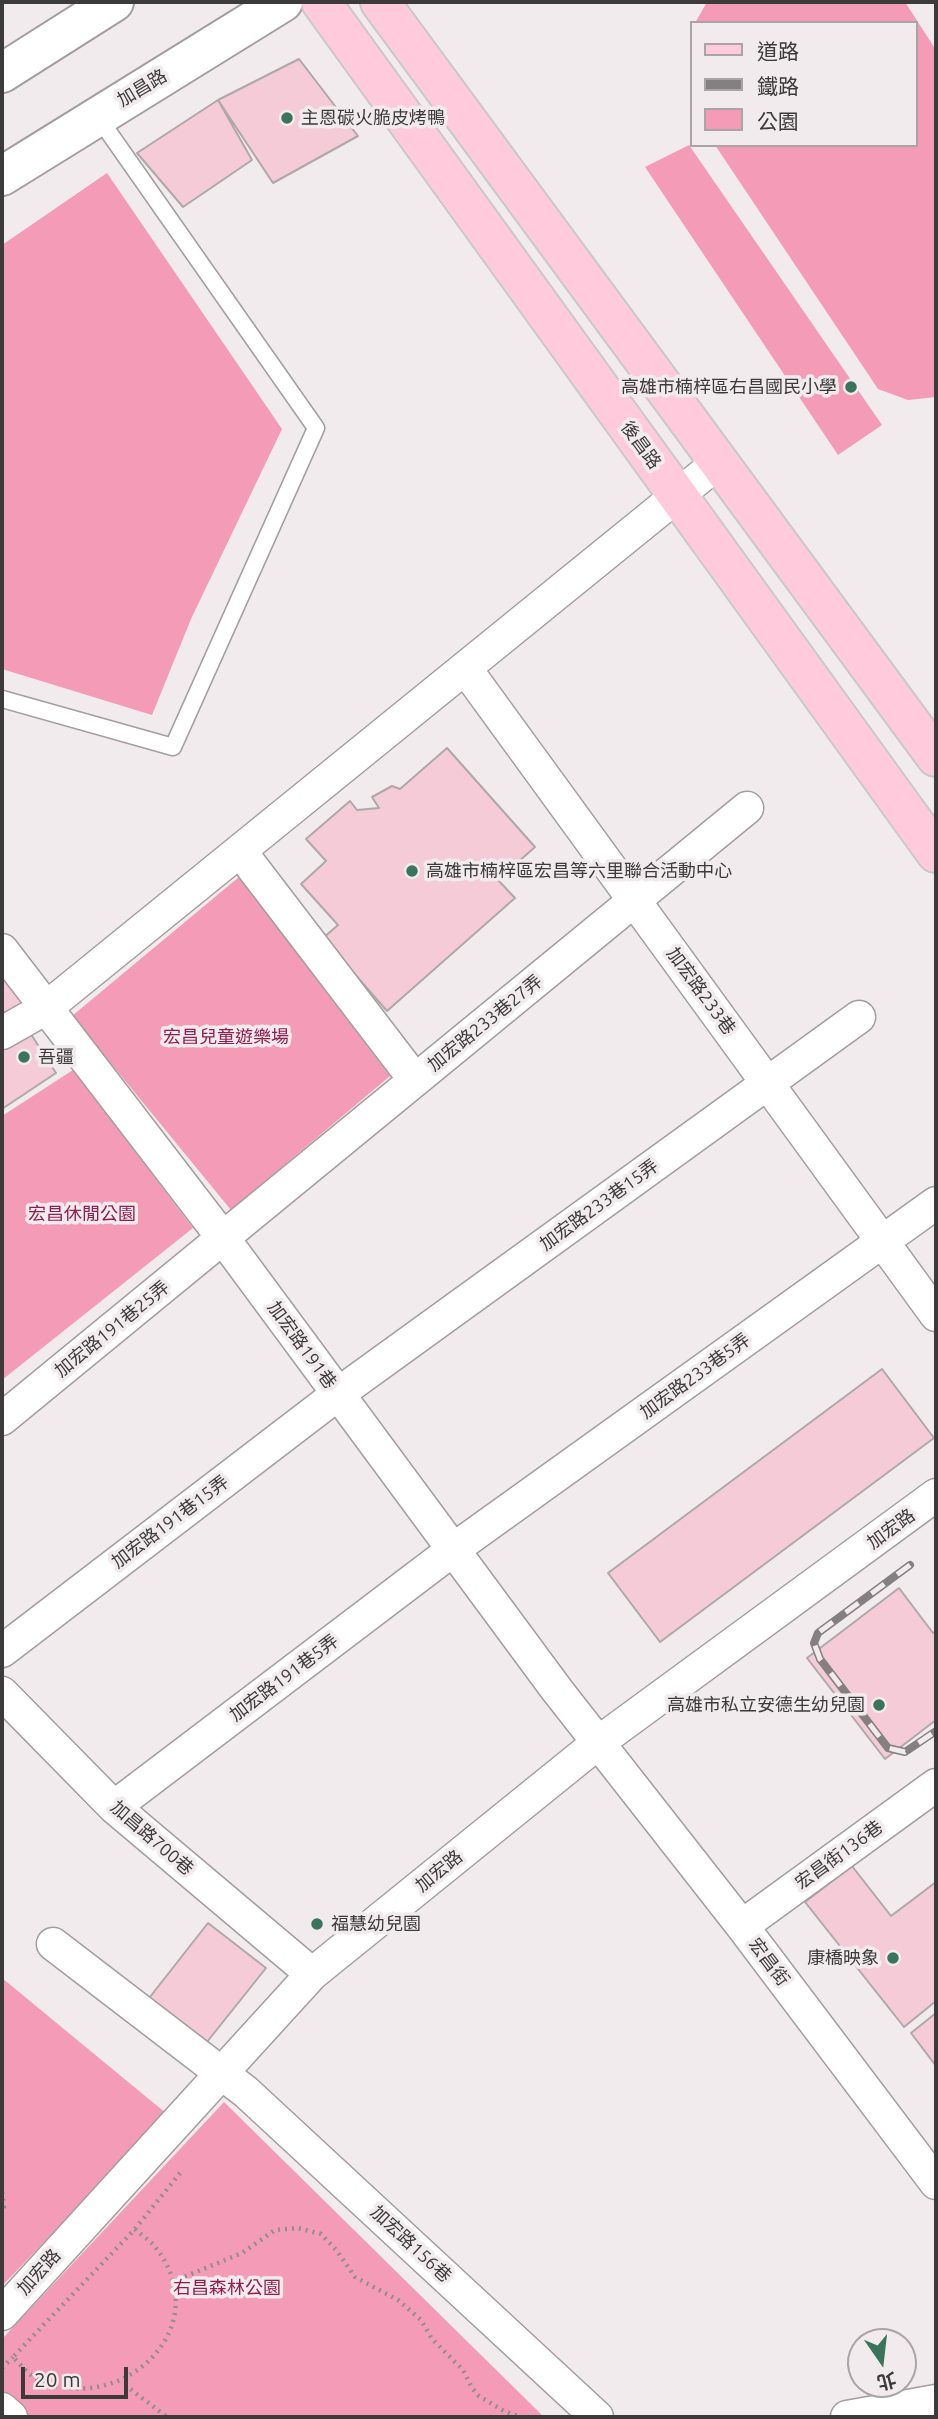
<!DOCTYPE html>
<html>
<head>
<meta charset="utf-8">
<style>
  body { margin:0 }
  #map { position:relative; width:938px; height:2419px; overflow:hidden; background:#f2ebed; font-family:Ubuntu,"Noto Sans TC",sans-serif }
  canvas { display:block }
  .frame { position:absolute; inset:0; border:4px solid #3d3a3b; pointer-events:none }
  .legend { position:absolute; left:690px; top:21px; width:228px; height:126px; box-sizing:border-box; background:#f2ebed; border:2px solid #aaa4a6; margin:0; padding:9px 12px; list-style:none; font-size:21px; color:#3d3a3b }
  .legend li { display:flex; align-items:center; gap:14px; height:35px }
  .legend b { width:35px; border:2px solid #aaa4a6 }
  .north { position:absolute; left:847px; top:2328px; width:70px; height:70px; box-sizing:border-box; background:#f2ebed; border:2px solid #aaa4a6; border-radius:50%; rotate:166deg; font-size:19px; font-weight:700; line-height:28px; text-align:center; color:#3d3a3b }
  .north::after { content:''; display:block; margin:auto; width:24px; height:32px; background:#3a745d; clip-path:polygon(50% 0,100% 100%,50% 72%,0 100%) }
  .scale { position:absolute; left:21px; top:2367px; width:107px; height:32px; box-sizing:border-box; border:4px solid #3d3a3b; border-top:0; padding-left:9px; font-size:21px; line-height:24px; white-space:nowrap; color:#3d3a3b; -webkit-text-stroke:5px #f2ebed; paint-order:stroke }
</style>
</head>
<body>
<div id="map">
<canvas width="938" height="2419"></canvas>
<div class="frame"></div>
<ul class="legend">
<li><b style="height:9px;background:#ffcadb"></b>道路</li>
<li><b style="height:9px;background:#848081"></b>鐵路</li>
<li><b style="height:19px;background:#f49bb8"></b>公園</li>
</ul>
<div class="north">北</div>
<div class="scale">20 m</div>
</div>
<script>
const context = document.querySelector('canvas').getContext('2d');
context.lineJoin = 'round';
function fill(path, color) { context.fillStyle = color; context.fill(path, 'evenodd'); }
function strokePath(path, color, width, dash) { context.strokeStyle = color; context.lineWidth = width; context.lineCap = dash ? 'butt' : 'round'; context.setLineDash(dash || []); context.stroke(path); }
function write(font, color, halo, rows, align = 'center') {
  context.font = font + ' Ubuntu,"Noto Sans TC",sans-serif'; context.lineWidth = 7; context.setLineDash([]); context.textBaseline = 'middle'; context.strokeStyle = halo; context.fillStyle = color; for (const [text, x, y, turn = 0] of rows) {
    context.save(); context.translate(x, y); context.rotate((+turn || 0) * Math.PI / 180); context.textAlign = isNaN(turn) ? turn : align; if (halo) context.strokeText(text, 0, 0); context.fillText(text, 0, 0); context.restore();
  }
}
const green = new Path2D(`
  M707,2h198l31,48v347l-28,3 -30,-11 -163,-244h200v-122h-220z
  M689,145l193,280 -44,30 -193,-288z
  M107,173l175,256 -91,190 -39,96 -150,-46v-424z
  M239,877l151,199 -159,134 -159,-194z
  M73,1070l120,158 -191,152v-264z
  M2,1978l165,136 -165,172z
  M224,2102l320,315h-527l-15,-13v-65z`);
const building = new Path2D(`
  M299,59l59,77 -85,47 -55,-83z
  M218,100l34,60 -69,47 -46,-54z
  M447,748l88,99 -37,33 17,18 -128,113 -64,-73 15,-13 -37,-41 25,-23 -20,-22 44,-38 7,9 22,-2 -7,-11 20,-11 8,3z
  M2,974l23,31 -23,13z
  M25,1025l31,48 -54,36v-69z
  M882,1369l52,69 -274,204 -52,-69z
  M899,1588l34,45 3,-2v89l-51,39 -78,-101z
  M852,1866l39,50 45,-34v119l-32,26 -99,-125z
  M208,1923l58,45 -63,79 -57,-45z
  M936,2013v53l-25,-33z`);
const path = new Path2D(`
  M2,2192l2,15 -2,4
  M135,2229c6,6 15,11 20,18 64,78 -32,172 -118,132 -9,-5 -17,-15 -24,-22l122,-128 45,-56
  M172,2282l70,-29 33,-23 23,-2 23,6 16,17 18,26 43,23 23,20 11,19 31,31 9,18 7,8 25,15 16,6
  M2,2368l11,-11
  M125,2385l42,32`);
const service = new Path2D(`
  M2,699l171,48 143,-319 -218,-311`);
const minor = new Path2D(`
  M465,668l471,647
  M240,851l175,229
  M2,950l221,288 334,452 185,236 194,257
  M2,1033l44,-25 674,-547
  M2,1419l745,-611
  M2,1651l336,-257 521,-377
  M2,1693l112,114 198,167
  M114,1807l340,-258 482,-346
  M742,1926l194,-141
  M53,1944l193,148 351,325
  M2,2314l310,-340 287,-232 337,-247
  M2,2409l9,8
  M847,2417l89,-16`);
const tertiary = new Path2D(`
  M2,73l112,-71
  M2,176l281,-174`);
const primary = new Path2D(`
  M321,2l615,851
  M380,2l556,755`);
const rail = new Path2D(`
  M910,1565l-92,68 -4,10 6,16 68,89 17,4 31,-21`);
const markers = [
  [287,118,7,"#3a745d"],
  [851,387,7,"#3a745d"],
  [412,871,7,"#3a745d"],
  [24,1057,7,"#3a745d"],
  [879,1705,7,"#3a745d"],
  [317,1924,7,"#3a745d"],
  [893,1958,7,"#3a745d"]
];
const streetNames = [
  ["加昌路",142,88,-31],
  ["後昌路",641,445,54],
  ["加宏路233巷",701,991,54],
  ["加宏路233巷27弄",485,1023,-39],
  ["加宏路233巷15弄",599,1205,-36],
  ["加宏路191巷25弄",112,1329,-39],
  ["加宏路191巷",302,1345,54],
  ["加宏路233巷5弄",695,1376,-36],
  ["加宏路191巷15弄",170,1522,-37],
  ["加宏路",891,1529,-36],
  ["加宏路191巷5弄",284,1678,-37],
  ["加昌路700巷",152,1838,41],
  ["宏昌街136巷",839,1855,-36],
  ["加宏路",439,1871,-39],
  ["宏昌街",769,1962,53],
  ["加宏路156巷",411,2244,43],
  ["加宏路",39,2272,-48]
];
const poiNames = [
  ["主恩碳火脆皮烤鴨",301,118],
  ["高雄市楠梓區右昌國民小學",837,387,"right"],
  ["高雄市楠梓區宏昌等六里聯合活動中心",426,871],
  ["吾疆",38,1057],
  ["高雄市私立安德生幼兒園",865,1705,"right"],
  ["福慧幼兒園",331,1924],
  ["康橋映象",879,1958,"right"]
];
const parkNames = [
  ["宏昌兒童遊樂場",226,1037],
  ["宏昌休閒公園",82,1214],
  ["右昌森林公園",227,2288]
];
fill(green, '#f49bb8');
fill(building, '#f5cbd7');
strokePath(building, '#aea8a9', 2);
strokePath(service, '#a49d9f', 19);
strokePath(minor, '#a49d9f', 35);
strokePath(tertiary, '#a49d9f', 42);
strokePath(primary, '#c9c8c8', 42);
strokePath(path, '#928d8f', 4.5, [2, 5]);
strokePath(service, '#fff', 16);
strokePath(minor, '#fff', 32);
strokePath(tertiary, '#fff', 38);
strokePath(primary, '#ffcadb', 38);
strokePath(rail, '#848081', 8);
strokePath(rail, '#f2ebed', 5, [16]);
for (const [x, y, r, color] of markers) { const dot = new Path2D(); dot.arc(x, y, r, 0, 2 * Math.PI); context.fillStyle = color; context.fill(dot); strokePath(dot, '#f2ebed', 2.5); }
write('18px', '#3d3a3b', '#f2ebed', streetNames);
write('18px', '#3d3a3b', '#f2ebed', poiNames, 'left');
write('18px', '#911e51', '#f2ebed', parkNames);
</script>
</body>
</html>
